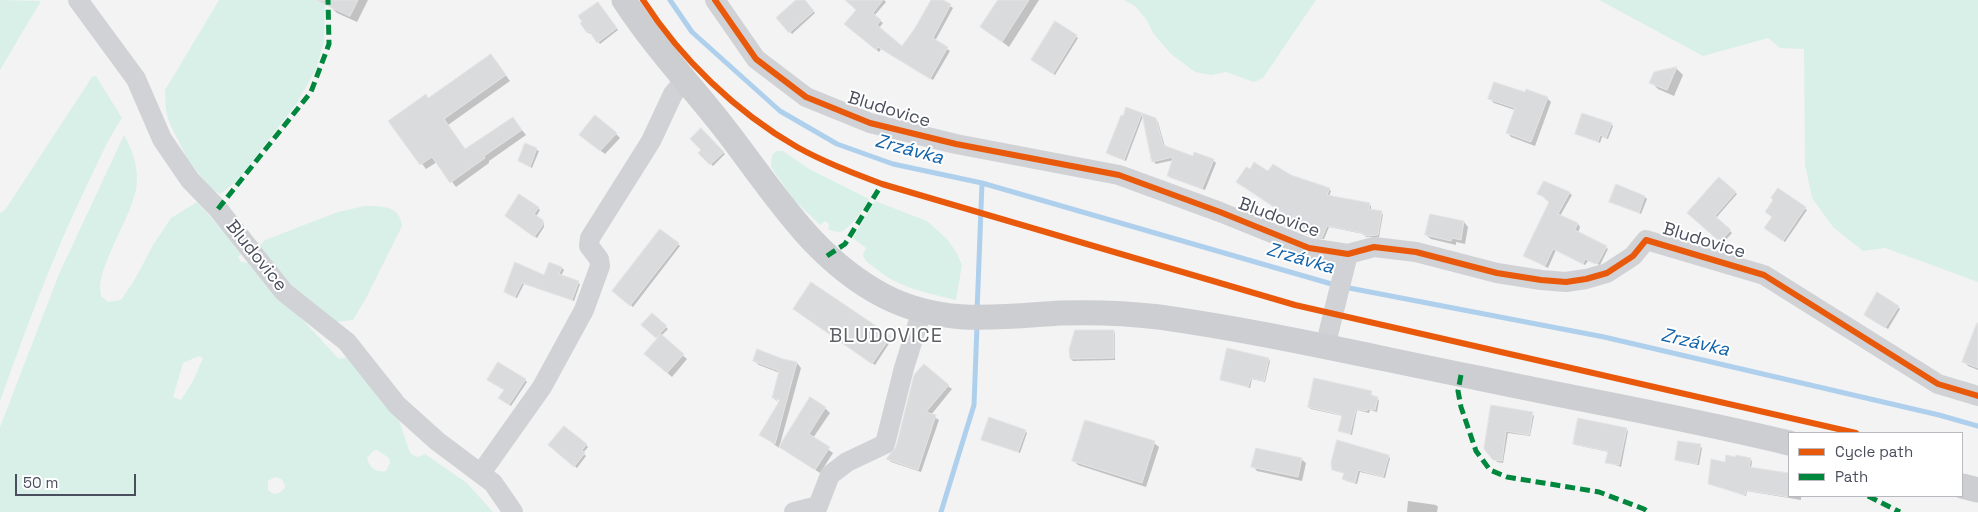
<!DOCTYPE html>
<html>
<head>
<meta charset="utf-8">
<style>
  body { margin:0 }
  #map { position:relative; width:1978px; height:512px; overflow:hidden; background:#f3f3f3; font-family:"Space Grotesk",sans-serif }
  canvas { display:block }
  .legend { position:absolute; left:1788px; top:432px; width:175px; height:65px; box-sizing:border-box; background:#fff; border:1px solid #b7b9bf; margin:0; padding:6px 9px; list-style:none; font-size:15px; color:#4a4f5e }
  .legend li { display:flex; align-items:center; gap:10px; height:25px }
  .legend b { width:25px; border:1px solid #b7b9bf }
  .scale { position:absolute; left:15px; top:474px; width:121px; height:22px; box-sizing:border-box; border:2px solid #4a4f5e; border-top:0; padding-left:6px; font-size:15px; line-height:18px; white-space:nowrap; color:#4a4f5e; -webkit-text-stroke:4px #fff; paint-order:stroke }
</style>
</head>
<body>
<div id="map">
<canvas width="1978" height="512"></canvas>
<ul class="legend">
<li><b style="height:6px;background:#e8590c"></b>Cycle path</li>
<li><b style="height:6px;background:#00873e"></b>Path</li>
</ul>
<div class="scale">50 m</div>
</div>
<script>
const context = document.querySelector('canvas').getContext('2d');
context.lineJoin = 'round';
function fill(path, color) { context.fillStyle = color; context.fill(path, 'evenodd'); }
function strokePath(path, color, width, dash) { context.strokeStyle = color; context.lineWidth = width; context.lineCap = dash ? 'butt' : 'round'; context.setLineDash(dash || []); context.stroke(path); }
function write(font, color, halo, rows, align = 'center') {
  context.font = font + ' "Space Grotesk",sans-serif'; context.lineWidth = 4; context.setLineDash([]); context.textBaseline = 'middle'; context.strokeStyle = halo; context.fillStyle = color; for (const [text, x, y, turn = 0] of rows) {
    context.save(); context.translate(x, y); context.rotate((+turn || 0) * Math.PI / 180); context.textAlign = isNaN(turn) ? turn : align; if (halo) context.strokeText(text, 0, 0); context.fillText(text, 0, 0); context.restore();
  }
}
const green = new Path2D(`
  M0,0l41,1 -41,69z
  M219,0h106l-1,42 -8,27 -19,34 -60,78 -17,13 -9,-5 -23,-29 -18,-36 -4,-13 -1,-21z
  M1124,0h192l-53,78 -9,4 -28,-10 -15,3 -16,-3 -24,-18 -18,-21 -7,-14 -11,-13z
  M1599,0h379v282l-93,-34 -22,3 -30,-24 -21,-29 -7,-33 -1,-116 -24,-1 -12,-10 -65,18z
  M96,76l26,42c-15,22 -25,47 -37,71 -33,69 -59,140 -85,212v-188l5,-3 87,-133z
  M124,135c9,15 16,37 12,55 -5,22 -20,47 -28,68 -5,13 -10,24 -7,38l7,6 13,-2 14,-21 18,-34 18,-27 26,-16 47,52 -6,2 3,6 9,1 89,96 8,-2 51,60 12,36 7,4 8,-3 42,29 26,29h-493v-85l59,-153zM199,356l4,2 -10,23 -12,19 -8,-3 10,-34zM377,450l12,8 1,5 -4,8c-10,2 -17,-4 -19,-13l6,-7zM275,477c7,1 10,5 10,11l-6,5 -5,1 -6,-4v-9z
  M776,151h7l26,18 60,30c-4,8 -21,33 -30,33 -3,0 -8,-2 -11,-3l1,-5 -4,-3 -5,4 -27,-26 -22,-32 1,-12z
  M875,201l52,20 21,19 8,12 6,13 -6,35c-28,-7 -58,-12 -81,-32 -6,-5 -10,-6 -12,-14l3,-6 -12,-9v-3z
  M364,206c17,0 36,-1 38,20l-37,74 -12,20 -17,2 -34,-25 -46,-48 9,-9 73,-28z`);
const shadow = new Path2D(`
  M332,0h36l-11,22 -20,-9 -7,-7z
  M797,0h7l11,13 -23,21 -14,-16z
  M866,0h18l2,2 -12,14 9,7 -4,5 23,19 14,-18 16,-29h8l13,8 -18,33 15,10 -17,29 -52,-31 -2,3 -30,-26z
  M1000,0h39l-30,47 -27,-20z
  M600,5l18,25 -18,14 -8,-11 -2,1 -2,-2z
  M1056,23l22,15 -23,37 -21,-14z
  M491,55l19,26 -62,44 18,25 47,-31 13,16 -37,26v2l-33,24 -19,-25 -11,7 -37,-48 40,-22z
  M1676,68l7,7 -9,21 -16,-7 -7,-7z
  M1526,94l21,4 4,4 -16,44 -24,-9 -4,-5 8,-22 -21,-7 -4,-4z
  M1141,114l2,2 -17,45 -16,-6 -2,-2z
  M1155,119l3,3 7,25 29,10 19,3 3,3 -11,27 -34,-12 -2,-3 5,-15 -18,4 -2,-2z
  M1611,124l2,2 -5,13 -6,-2 -2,6 -24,-9z
  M701,130l24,24 -12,12 -13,-13 3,-3z
  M616,134l4,4 -15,16 -20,-15z
  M526,145l13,6 -7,17 -12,-7z
  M1268,173l23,3 38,13 2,2 -2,5 40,8 2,2v4l12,4 -4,23h-13l-2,-3 -35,-7 -5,12 -9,-1 -34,-14 3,-11z
  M1719,178l18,16 -21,24 16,15 -9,10 -35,-30z
  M1778,190l29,20 -22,32 -17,-12 5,-13 1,-17z
  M1569,193l3,2 -12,21 18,8 2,3 -2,6 30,16 -8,16 -12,-4 -3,4 -29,-15 -8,18 -23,-12z
  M1645,197l2,2 -6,15 -31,-13z
  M538,208l2,2 -4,7 8,6v4l-7,11 -29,-21z
  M1431,215l33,7 4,5 -3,17 -9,-2v3l-25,-6 -5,-4z
  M678,244l2,2 -47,61 -18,-14z
  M516,264l29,13 17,-9 2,2 -3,6 19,8 -6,17 -50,-17 -7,14 -10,-4 -2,-2z
  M812,284l80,55 -17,26 -78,-54z
  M1898,307l2,2 -12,20 -21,-13z
  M652,315l16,14 -7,7 26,23 -15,18 -21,-18 8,-20 -16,-14z
  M1113,331l2,2v27l-42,1 -2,-2z
  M1978,342v28l-10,-4 -4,-5z
  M1268,359l2,2 -5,21 -13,-3 -2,9 -28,-9z
  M782,360l15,3 4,5 -22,80 -19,-14 20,-31 -7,-5 7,-25 -21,-8 -5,-4zM777,398l9,3 -1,2 -8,-2z
  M916,376l32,10 4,3 -21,26 8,5 -18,52 -30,-10 -3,-3 10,-11z
  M525,380l2,2 -16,24 -9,-6 3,-10z
  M1371,392l1,5 7,3 -2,12 -7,-2 -1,3 -12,-3 -5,25 -13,-4 4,-15 -32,-7 -2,-2z
  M1492,406l40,8 2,2 -4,20 -22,-3 -5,30 -6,-1 -12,-14z
  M825,408l5,5 -17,25 20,15 -13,20 -40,-26z
  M1626,429l2,2 -7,36 -14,-5 2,-10 -33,-7 -2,-2z
  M1025,431l2,2 -7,20 -37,-13z
  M1154,443l5,4 -13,40 -68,-22 -4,-4z
  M550,445h36l2,2 -5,6 3,3 -9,12z
  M1700,446l2,2 -3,17 -21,-4 -2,-2z
  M1388,456l2,2 -5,20 -25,-6 -3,12 -11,-3 -2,-2 1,-5 -12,-5z
  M1301,459l5,4 -4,18 -45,-10 -4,-5z
  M1750,459l2,2 -1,7 38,6v22h12v4l-54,-9 -1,5 -37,-12z
  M1408,501l28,4 2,2 -1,5h-30z`);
const stream = new Path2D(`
  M670,0l22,32 88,79 57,33 56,20 89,19 353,102
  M1344,287l260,50 335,78 39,11
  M977,312l5,-129
  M941,512l33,-107 3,-80`);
const building = new Path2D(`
  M316,0h42l-8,16z
  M796,0h9l9,11 -25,22 -13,-15z
  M845,0h38l-10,13 8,7 -4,5 25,21 13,-18 16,-28h12l8,4 -18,34 15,9 -18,32 -52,-32 -2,3 -32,-26 12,-14z
  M998,0h31l-27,42 -22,-15z
  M598,2l19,26 -20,15 -8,-12 -2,2 -7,-10 2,-1 -4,-6z
  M1055,21l22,14 -24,39 -22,-14z
  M491,54l15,21 -62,44 21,30 48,-32 9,13 -38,26 1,2 -35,25 -18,-26 -12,8 -32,-44 38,-27 2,4z
  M1677,67l-10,23 -18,-7 5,-11z
  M1494,82l31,10 1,-3 22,8 -17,45 -25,-9 9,-25 -27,-9z
  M1126,107l16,6 -18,47 -18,-7 15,-38 2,1z
  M1142,113l14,5 7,27 30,11 1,-4 20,7 -12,30 -35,-13 6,-19 -21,5z
  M1582,113l30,10 -6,15 -6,-3 -2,7 -23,-8z
  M595,115l22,18 -17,18 -21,-16z
  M701,128l23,24 -14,13 -12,-12 3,-3 -11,-11z
  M525,143l12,5 -7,19 -12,-6z
  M1254,162l14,9 5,-7 18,11 39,13 -3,7 43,8 -1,6 13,2 -4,24 -10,1 -5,-1v-2l-36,-7 -5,12 -10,-2 -34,-13 5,-10 -47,-31 10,-15 4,2z
  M1719,177l17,15 -21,24 16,14 -11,12 -33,-29z
  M1544,181l26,11 -12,22 20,9 -3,7 32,16 -9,17 -3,1 -10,-5 -2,5 -30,-15 -8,17 -22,-10 26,-54 -4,-3 -1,-2 -7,-3z
  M1616,184l29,12 -6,17 -30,-11z
  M1778,188l28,19 -23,34 -19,-13 8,-11 -7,-5 8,-12 -2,-2z
  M519,194l20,13 -5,7 9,6v5l-9,12 -29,-21z
  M1430,214l34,7 -3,19 -9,-2 -1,3 -26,-6z
  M660,229l19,14 -49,63 -18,-15z
  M515,262l29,13 5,-13 13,5 -3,7 20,7 -7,19 -50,-17 -7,14 -11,-5z
  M811,282l80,54 -19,28 -79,-55z
  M1877,292l22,14 -14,22 -21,-13z
  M652,313l15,13 -11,12 -15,-13z
  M1977,323h1v45l-16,-6z
  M1075,330h39v28l-44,1 -1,-9z
  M661,334l23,20 -17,19 -23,-19z
  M1227,348l42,10 -5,23 -13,-3 -3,9 -28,-7z
  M757,349l26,10 14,3 -22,82 -16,-9 21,-35 -8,-2 7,-27 -26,-10z
  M498,362l28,17 -17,26 -11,-7 6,-8 -17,-10z
  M924,364l25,21 -23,27 10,3 -18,55 -32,-11 10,-12 18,-72z
  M1314,378l58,13 -1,4 7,2 -3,13 -7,-1 -1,2 -11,-2 -6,25 -12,-3 4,-16 -34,-8z
  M810,397l16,10 -17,27 21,13 -15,23 -36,-23z
  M1491,405l42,7 -4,23 -23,-4 -4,30 -9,-1 -9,-11z
  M989,417l37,13 -8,22 -37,-12z
  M1578,418l49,10 -8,37 -14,-2 3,-12 -35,-7z
  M1085,420l70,21 -13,42 -70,-22z
  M564,426l23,18 -5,6 3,3 -11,14 -26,-22z
  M1337,440l52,15 -6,22 -25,-7 -3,13 -13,-4 2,-6 -12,-3 -1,-7z
  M1678,441l23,3 -4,20 -22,-4z
  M1256,448l46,10 -4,19 -47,-10z
  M1726,455l10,2v-2l15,3 -2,9 40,6v24l-43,-7 -1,5 -37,-11 3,-25 14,3z`);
const minor = new Path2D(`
  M78,0l58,79 26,60 28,41 28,29 66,83 63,50 50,63 40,36 56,42 20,29
  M715,0l41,59 50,38 64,26 86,21 163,31 101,37 89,36 39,6 26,-7 42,5 81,21 44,7 25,2 20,-3 21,-6 26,-17 13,-16 118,35 174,109 40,12
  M1325,347l23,-93
  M481,473l61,-86 42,-77 16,-44 -1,-7 -10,-13 1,-8 61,-97 22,-47 12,-14
  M818,506l12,-31 17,-13 38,-18 19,-76 18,-58
  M794,512l24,-6`);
const major = new Path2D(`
  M624,0c28,43 62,80 94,120 51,64 91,137 166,176 58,30 115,21 176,17 33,-1 66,0 99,4 107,15 213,40 319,61 104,22 208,40 311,65
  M1962,486l16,4`);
const quiet = new Path2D(`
  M218,209l93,-117 18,-48 -1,-44
  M827,256l18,-12 37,-60
  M1461,375l-3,16 3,16 15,44 14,19 17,7 92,15 45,17 4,3
  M1868,496l32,16`);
const cycleway = new Path2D(`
  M643,0c38,59 93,112 154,147 27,15 56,26 85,37l413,121 561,128
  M715,0l41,59 50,38 64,26 86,21 163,31 101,37 89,36 39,6 26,-7 42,5 81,21 44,7 25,2 20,-3 21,-6 26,-17 13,-16 118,35 174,109 40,12`);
const streetNames = [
  ["Bludovice",889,110,17],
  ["Bludovice",1279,218,20],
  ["Bludovice",1704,241,17],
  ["Bludovice",256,256,51]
];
const waterNames = [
  ["Zrzávka",909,150,15],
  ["Zrzávka",1300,259,16],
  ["Zrzávka",1695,343,13]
];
const quarterNames = [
  ["BLUDOVICE",886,337]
];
fill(green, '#d9f0e8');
fill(shadow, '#0003');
strokePath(stream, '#afd0ed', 5);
fill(building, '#dadbdd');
strokePath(building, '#e4e4e5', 1);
strokePath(minor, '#d1d2d5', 20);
strokePath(major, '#ccced2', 25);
strokePath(quiet, '#00873e', 5, [10, 5]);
strokePath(cycleway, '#e8590c', 6);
write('18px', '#4a4f5e', '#fff', streetNames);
write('italic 19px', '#1263a9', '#fff', waterNames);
context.letterSpacing = '1px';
write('20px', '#5e6066', '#fff', quarterNames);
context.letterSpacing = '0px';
</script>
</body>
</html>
